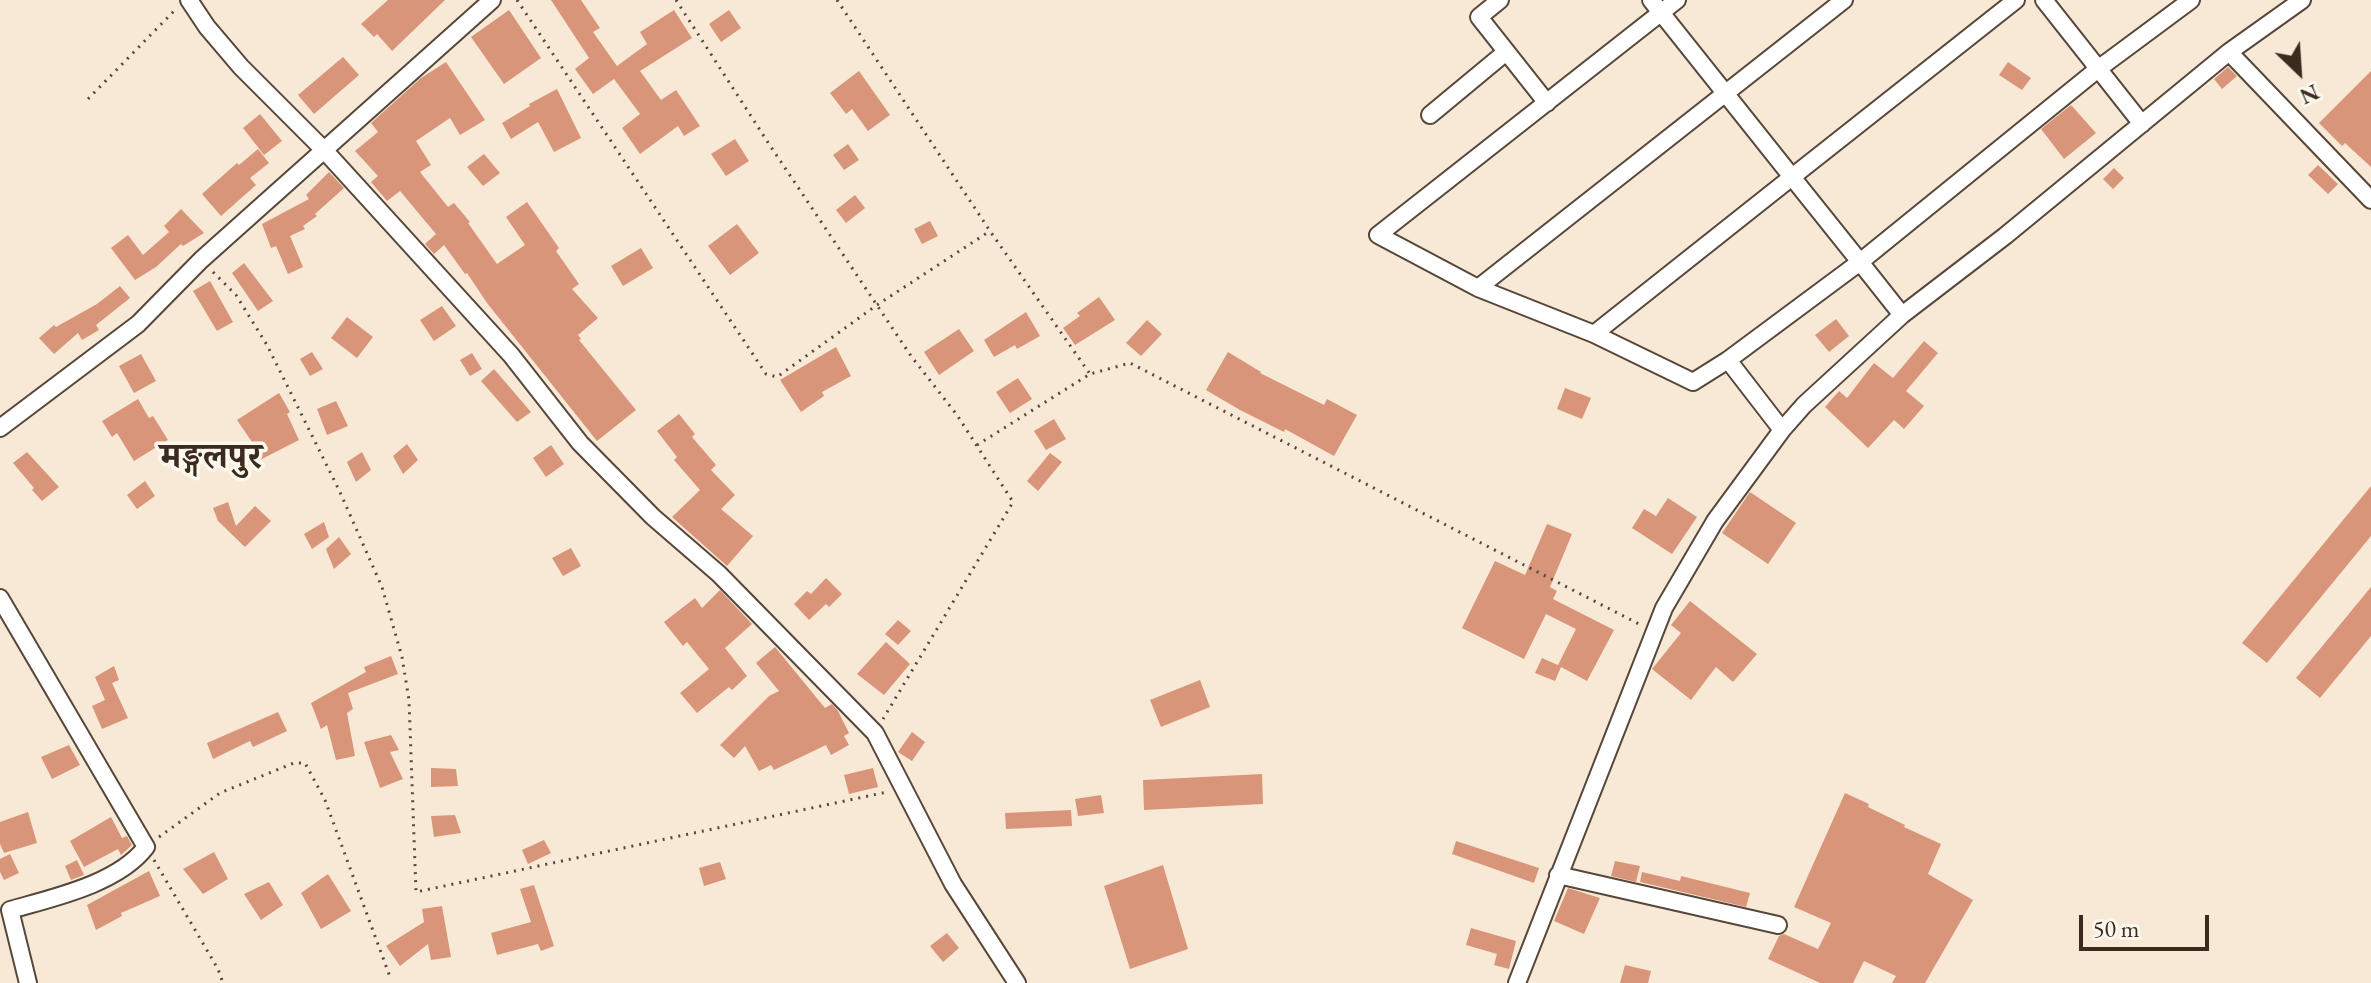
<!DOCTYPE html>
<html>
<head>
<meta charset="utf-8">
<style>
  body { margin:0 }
  #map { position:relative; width:2371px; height:983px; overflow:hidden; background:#f8e9d6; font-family:"EB Garamond",serif }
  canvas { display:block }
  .north { position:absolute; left:2259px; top:32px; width:80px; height:80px; -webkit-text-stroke:6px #fbf7ec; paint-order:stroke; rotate:155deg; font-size:22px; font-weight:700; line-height:32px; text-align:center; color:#3b2a1e }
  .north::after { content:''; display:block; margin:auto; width:28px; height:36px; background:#3b2a1e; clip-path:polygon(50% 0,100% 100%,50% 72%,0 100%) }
  .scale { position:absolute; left:2079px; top:915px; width:130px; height:36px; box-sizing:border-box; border:4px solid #3b2a1e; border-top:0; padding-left:10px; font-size:24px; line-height:28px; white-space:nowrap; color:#3b2a1e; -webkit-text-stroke:6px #fbf7ec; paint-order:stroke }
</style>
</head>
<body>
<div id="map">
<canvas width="2371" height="983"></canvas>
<div class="north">N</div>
<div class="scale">50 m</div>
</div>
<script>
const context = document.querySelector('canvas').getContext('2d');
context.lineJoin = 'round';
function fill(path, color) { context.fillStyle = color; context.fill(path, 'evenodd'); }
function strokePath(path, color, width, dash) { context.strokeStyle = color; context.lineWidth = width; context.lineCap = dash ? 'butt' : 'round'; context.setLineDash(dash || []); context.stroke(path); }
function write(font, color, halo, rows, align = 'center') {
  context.font = font + ' "EB Garamond","Noto Serif Devanagari",serif'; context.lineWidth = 7; context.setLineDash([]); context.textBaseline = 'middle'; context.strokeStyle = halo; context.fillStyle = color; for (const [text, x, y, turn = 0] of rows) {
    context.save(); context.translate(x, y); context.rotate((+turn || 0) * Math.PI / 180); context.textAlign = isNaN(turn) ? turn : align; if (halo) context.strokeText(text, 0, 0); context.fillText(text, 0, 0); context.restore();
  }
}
const building = new Path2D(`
  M388,0h57l-53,51 -15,-17 -3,3 -13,-13z
  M551,0h30l19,28 -7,4 24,34 30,-22 -7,-12 34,-22 18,28 -52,33 21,29 15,-10 24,36 -16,10 -6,-10 -38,28 -18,-26 18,-14 -26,-35 -21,15 -18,-25 14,-11z
  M509,10l32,48 -37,26 -33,-47z
  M729,10l12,18 -20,14 -12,-18z
  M343,57l16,18 -45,39 -16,-19z
  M446,62l39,58 -25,15 -10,-17 -34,23 15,24 -11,7 28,35 6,-4 16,19 -2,1 29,41 28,-19 -19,-28 21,-15 32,46 -3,3 23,33 -7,5 26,29 -20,17 3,4 -2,1 57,70 -39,31 -110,-138 -20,-30 -2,1 -21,-29 -10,9 -9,-10 11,-10 -36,-43 -13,10 -16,-19 7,-6 -23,-25 23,-19 -7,-9 50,-45z
  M2008,62l23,16 -9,12 -23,-15z
  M2228,67l9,9 -15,13 -8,-10z
  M859,71l31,44 -22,16 -16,-22 -6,5 -16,-21z
  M2371,71v96l-26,-24 -3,3 -23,-23z
  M557,89l24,49 -27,14 -16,-30 -27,17 -9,-16 28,-17 -1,-2z
  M2071,105l25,28 -32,26 -23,-30z
  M260,114l22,27 -18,14 -21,-27z
  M735,139l14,22 -23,15 -15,-22z
  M848,144l11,16 -15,10 -11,-15z
  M258,149l11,14 -19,15 6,7 -35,31 -19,-22 35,-31 2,2z
  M484,154l16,19 -17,13 -16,-19z
  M2318,165l20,19 -10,10 -20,-19z
  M2114,168l10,10 -11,11 -10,-10z
  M329,172l15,16 -29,26 2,2 -14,10 2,3 -15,7 13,31 -15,7 -12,-28 -5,2 -9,-24 47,-25 -3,-4z
  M855,195l10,13 -19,15 -10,-13z
  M181,209l23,24 -21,13 -2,-2 -25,23 -21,13 -24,-32 17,-13 15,20 26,-23 -5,-6z
  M930,221l8,15 -16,8 -8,-15z
  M737,224l22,29 -29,22 -22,-29z
  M641,248l12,20 -30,18 -12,-20z
  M244,263l29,38 -15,10 -26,-38z
  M210,281l23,41 -16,9 -24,-40z
  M120,286l10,12 -34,27 3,5 -17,10 -4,-7 -24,21 -15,-16 15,-13 2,2 41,-23z
  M1099,297l16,23 -40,25 -12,-17 17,-12 -3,-3z
  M442,306l14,20 -22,15 -14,-21z
  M1026,312l14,24 -23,13 -2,-4 -21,12 -10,-17z
  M347,317l26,20 -16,21 -26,-20z
  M1836,319l13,17 -20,16 -14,-17z
  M1147,320l15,14 -21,22 -15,-13z
  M959,329l15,22 -35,24 -15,-23z
  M1924,341l14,12 -32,38 18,15 -20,23 -10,-9 -26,28 -43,-41 14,-16 8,7 27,-35 19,15z
  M836,347l15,29 -29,16 2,4 -23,16 -21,-32z
  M312,352l11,17 -13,7 -10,-17z
  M1228,352l33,20 -1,1 64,32 3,-6 30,16 -23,41 -49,-27 -1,3 -44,-22 -34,-20z
  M472,353l10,16 -12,7 -10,-16z
  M141,354l15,27 -22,12 -15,-27z
  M494,369l37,43 -14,10 -36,-41z
  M1018,378l14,21 -22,14 -14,-21z
  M1565,388l26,10 -9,21 -25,-10z
  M279,393l11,19 -3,2 12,26 -41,21 -7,-15 3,-1 -17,-25z
  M138,399l11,19 4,-2 15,24 -34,21 -17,-28 -5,4 -10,-16z
  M336,401l12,25 -21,9 -10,-26z
  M679,414l16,20 -3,3 24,28 -5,5 24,25 -14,14 32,27 -26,30 -55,-49 28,-27 -26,-30 3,-3 -20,-26z
  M1054,419l12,20 -20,11 -12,-19z
  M407,444l11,16 -15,14 -10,-18z
  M551,445l13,19 -18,13 -13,-19z
  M27,452l32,35 -17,14 -10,-11 2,-2 -21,-25z
  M362,452l9,18 -15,12 -9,-20z
  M1050,453l12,9 -24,29 -11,-10z
  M145,481l10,15 -18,13 -10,-14z
  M2371,486v50l-104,127 -25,-20z
  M1750,492l46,31 -28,41 -46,-31z
  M1668,498l29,19 -25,37 -40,-26 12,-19 12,7z
  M228,502l8,24 19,-20 16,15 -26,26 -27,-26 -5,-13z
  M324,522l5,15 -17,12 -8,-15z
  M1547,524l25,10 -22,53 7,4 -4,8 61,31 -27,51 -26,-14 -6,14 -20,-8 7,-15 18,8 -2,-1 18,-36 -30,-15 -22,45 -62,-31 33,-67 30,14z
  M339,537l12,17 -17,15 -8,-20z
  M571,548l10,18 -18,10 -11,-18z
  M826,578l16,16 -13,13 -3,-3 -17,16 -15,-16 13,-13 4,3z
  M2371,587v49l-51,62 -24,-20z
  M720,590l32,34 -27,24 22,28 -15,14 -3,-3 -32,26 -17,-20 29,-24 -22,-27 -4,4 -19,-24 31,-24 7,10z
  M1690,601l67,53 -24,28 -17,-15 -25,33 -39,-31 29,-36 -10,-8z
  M898,620l13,11 -13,14 -13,-11z
  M886,642l24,22 -26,31 -27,-21z
  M775,647l50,61 7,-4 6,7 11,22 -5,3 5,9 -18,10 -5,-10 -52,25 -3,-5 -12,6 -14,-25 -11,12 -14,-13 49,-49 10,-5 -23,-28z
  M391,656l7,18 -50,19 5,16 -6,4 8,43 -19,4 -9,-35 -6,4 -10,-26 55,-31 -2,-5z
  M114,666l5,14 -7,3 16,35 -26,11 -10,-23 13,-6 -10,-23z
  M1200,680l10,27 -49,20 -11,-27z
  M278,712l9,19 -34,16 -3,-6 -37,18 -6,-16z
  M912,732l13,10 -13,19 -14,-9z
  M391,735l8,15 -9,2 13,27 -23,9 -16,-46z
  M69,745l11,20 -28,14 -11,-22z
  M431,768l25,1 2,17 -27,1z
  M873,768l5,19 -29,7 -5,-19z
  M1262,774l1,30 -119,6 -1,-30z
  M1845,793l24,11 -1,3 37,18 -1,2 37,17 -13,30 45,26 -48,83h-33l4,-7 -32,-15 -11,22h-33l-52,-24 11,-23 5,-2 34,15 13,-26 -37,-16z
  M1101,795l3,18 -26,3 -3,-17z
  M1071,810l1,16 -66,3 -1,-16z
  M28,812l9,31 -33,10 -4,-9v-22z
  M455,815l6,18 -27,4 -3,-21z
  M111,817l11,21 5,-2 5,9 -11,10 -3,-6 -34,18 -14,-26z
  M544,840l7,13 -23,11 -6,-14z
  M1456,841l83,27 -5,15 -82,-29z
  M214,852l14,27 -25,15 -20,-25z
  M10,854l9,19 -15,7 -4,-8v-13z
  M77,860l7,15 -13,5 -6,-14z
  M1615,861l25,5 -4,16 -25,-6z
  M720,862l6,17 -22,7 -5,-18z
  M1163,865l25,84 -58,20 -26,-83z
  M149,871l11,25 -39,17 1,3 -26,14 -9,-25z
  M1642,872l38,9 1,-5 69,17 -4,14 -106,-25z
  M328,874l23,37 -30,18 -20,-36z
  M269,882l14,23 -22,15 -17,-26z
  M534,885l20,61 -13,5 -3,-7 -41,11 -6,-22 40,-11 -11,-33z
  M1568,888l32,10 -16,36 -30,-13z
  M442,906l9,51 -20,3 -3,-16 -28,22 -14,-20 38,-24 -2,-13z
  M1471,928l45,13 -7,28 -15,-4 3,-11 -31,-9z
  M947,933l12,15 -16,14 -13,-16z
  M1625,965l26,6 -3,12h-28z`);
const path = new Path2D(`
  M517,0l249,374 11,3 100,-72 113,-74
  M676,0l93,144 142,212 46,59 56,87 -130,217
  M837,0l153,231 100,143
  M88,99l87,-89
  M213,272l23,23 31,50 72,145 43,97 20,70 7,43 7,192 471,-100
  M977,445l113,-71 40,-11 511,262
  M159,837l61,-44 74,-30h11l20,37 65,177
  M154,860l64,109 5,14`);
const minor = new Path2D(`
  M189,0l18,27 34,40 84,84 186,204 69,88 73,74 66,57 156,159 78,151 64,99
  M1500,0l-21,17 68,86
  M1651,0l141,177 -198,157 99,48 35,-22
  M2044,0l98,124
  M2229,52l142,148
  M1430,115l76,-63
  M1478,288l-100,-53 299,-235
  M1902,315l-42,-53 238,-193 93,-69
  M1594,334l-116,-46 366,-288
  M0,428l138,-104 63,-64 291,-260
  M1782,430l-54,-70 132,-98 -68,-85 224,-177
  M0,598l146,249c-28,37 -94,51 -136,63l18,73
  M1558,875l220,50
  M1517,983l147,-375 51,-87 67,-91 22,-25 98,-90 103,-79 224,-184 73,-52`);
const districtNames = [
  ["मङ्गलपुर",211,458]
];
fill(building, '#d89579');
strokePath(minor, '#57473a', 20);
strokePath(path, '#57473a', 3, [2, 6]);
strokePath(minor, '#fff', 16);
write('bold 36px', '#3b2a1e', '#fbf7ec', districtNames);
</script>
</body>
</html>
